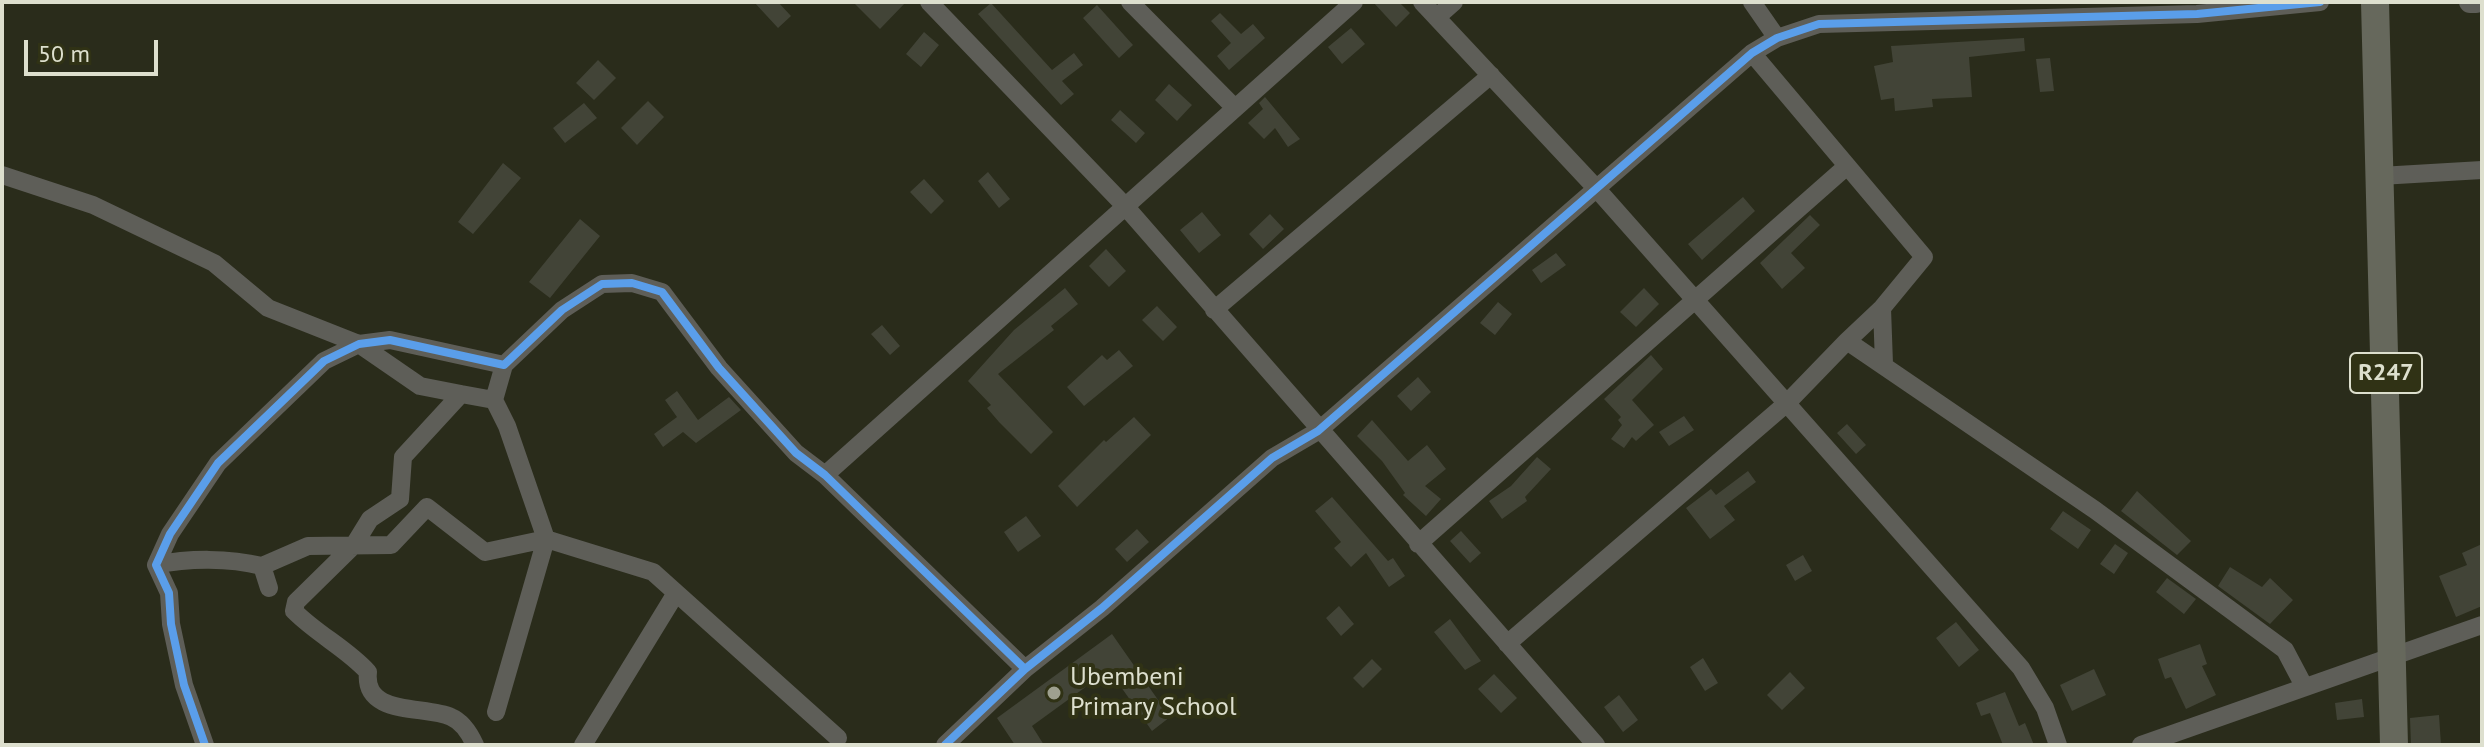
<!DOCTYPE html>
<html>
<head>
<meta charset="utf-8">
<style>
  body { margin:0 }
  #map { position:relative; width:2484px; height:747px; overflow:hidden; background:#2a2c1b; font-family:"PT Sans",sans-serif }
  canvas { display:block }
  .frame { position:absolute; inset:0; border:4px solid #dddfce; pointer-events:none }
  .scale { position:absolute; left:24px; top:40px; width:134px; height:36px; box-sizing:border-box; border:4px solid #dddfce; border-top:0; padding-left:10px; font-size:24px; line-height:28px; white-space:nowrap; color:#dddfce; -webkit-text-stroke:6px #303215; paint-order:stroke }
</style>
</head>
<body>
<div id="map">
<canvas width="2484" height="747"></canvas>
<div class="frame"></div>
<div class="scale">50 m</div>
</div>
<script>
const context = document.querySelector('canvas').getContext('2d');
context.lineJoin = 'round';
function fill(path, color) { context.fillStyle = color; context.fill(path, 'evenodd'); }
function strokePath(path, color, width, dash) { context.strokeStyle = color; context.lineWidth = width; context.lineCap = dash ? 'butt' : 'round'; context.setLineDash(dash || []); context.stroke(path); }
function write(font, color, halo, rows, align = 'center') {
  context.font = font + ' "PT Sans",sans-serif'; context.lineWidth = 8; context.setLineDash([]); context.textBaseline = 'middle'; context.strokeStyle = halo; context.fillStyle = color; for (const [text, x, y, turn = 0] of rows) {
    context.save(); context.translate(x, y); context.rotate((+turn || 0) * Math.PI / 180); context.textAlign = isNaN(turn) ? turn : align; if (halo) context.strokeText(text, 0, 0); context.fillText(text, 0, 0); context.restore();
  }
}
const building = new Path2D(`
  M754,2h24l13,14 -13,12z
  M853,2h53l-26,27z
  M1373,2h26l11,11 -14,14z
  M991,3l61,67 22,-17 9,12 -21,16 12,13 -13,11 -83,-91z
  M1097,5l36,40 -14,13 -36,-40z
  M1220,13l21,21 12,-10 12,14 -36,32 -12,-14 14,-13 -20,-22z
  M1351,28l14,16 -23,20 -14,-17z
  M924,32l15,13 -18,22 -15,-13z
  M2024,38l1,13 -56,6 3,40 -40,2 1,8 -38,4 -1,-13 -13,2 -7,-34 19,-4 -2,-16z
  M2050,58l4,33 -14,1 -4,-33z
  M598,60l18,18 -22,22 -18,-17z
  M1169,84l23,21 -15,16 -22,-21z
  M1265,97l35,42 -12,8 -13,-19 -11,11 -16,-16 15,-14 -4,-6z
  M648,101l16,16 -27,28 -16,-17z
  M584,103l13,15 -32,25 -12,-15z
  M1120,110l25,23 -9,10 -25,-23z
  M503,163l18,15 -48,56 -15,-12z
  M988,172l22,27 -11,9 -21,-27z
  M924,179l20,22 -13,13 -21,-22z
  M1743,197l12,14 -53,49 -14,-16z
  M1202,212l19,23 -22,18 -19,-23z
  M1270,214l14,15 -21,20 -14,-15z
  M1810,215l10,10 -29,28 14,15 -23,21 -22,-26z
  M580,219l20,17 -50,62 -21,-16z
  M1106,249l20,22 -17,16 -20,-21z
  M1556,253l10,12 -25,18 -9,-13z
  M1065,288l13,16 -27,22 3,4 -56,44 55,58 -22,22 -32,-32 -12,-14 4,-3 -23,-24 46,-51z
  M1644,288l15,16 -23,23 -16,-15z
  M1498,302l14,12 -17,21 -15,-12z
  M1157,306l20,21 -14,14 -21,-21z
  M882,325l18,21 -10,9 -19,-21z
  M1119,350l14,16 -49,40 -17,-19 35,-32 5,5z
  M1651,355l12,14 -31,31 22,25 -18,16 -4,-4 -8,11 -13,-9 11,-14 -4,-5 3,-3 -17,-18z
  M1418,377l13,15 -20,19 -14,-15z
  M677,391l21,29 31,-23 12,13 -45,33 -13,-11 -20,15 -9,-13 23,-17 -12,-17z
  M1684,416l10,14 -25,16 -10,-14z
  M1134,417l17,18 -74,72 -19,-21 46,-46 2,2z
  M1372,420l36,41 19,-16 19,24 -21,17 16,13 -15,17 -23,-21 2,-2 -23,-32 -25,-25z
  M1847,424l19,21 -10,9 -19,-21z
  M1537,457l14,12 -26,28 2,4 -25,18 -13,-18 22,-15z
  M1748,471l8,11 -32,24 11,14 -25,19 -24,-31 25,-19 5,6z
  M2137,491l54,50 -14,14 -56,-44z
  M1332,497l56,64 5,-3 12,18 -16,11 -23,-34 -15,14 -17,-19 7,-6 -26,-31z
  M2063,511l28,19 -13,19 -28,-20z
  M1026,516l15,20 -23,16 -14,-20z
  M1137,529l12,13 -22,20 -12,-13z
  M1461,531l20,22 -11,10 -20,-22z
  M2115,544l13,9 -14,21 -14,-10z
  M2482,544v62l-26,11 -17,-41 28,-11 -5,-12z
  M1803,555l9,16 -17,10 -9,-16z
  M2230,567l32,20 8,-9 23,22 -23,24 -52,-38z
  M2167,578l29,21 -12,15 -28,-22z
  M1339,606l15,18 -13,12 -15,-18z
  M1450,619l31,42 -16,9 -31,-38z
  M1956,622l23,28 -20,17 -23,-29z
  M1112,634l58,83 -18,14 -43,-61 -77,56 12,19h-29l-18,-27z
  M2200,644l7,20 -5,2 14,29 -30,14 -15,-32 -6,2 -7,-20z
  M1703,658l15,25 -13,8 -15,-24z
  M1372,659l10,10 -19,19 -10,-10z
  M2094,669l12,26 -34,16 -12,-26z
  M1790,672l15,16 -23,22 -15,-15z
  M1494,674l23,24 -16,15 -23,-24z
  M2005,692l14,34 6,-3 9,22h-31l-13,-32 -9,3 -5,-13z
  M1619,695l19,25 -15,12 -19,-25z
  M2362,699l2,18 -27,3 -2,-17z
  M2439,715l2,30h-30l-1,-27z`);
const minor = new Path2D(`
  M929,2l196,204 471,539
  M1130,2l105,106
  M1422,2l174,186 425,480 24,40 13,37
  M1752,2l25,36
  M1437,17l17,-15
  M1752,53l172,204 -42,51 2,56
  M2,175l91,30 121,58 54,45 91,36 61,42 41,8
  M2380,176l102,-6
  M1214,310l277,-235
  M1847,341l35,-33
  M825,475l529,-473
  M1418,544l429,-378
  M156,565c33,-7 73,-7 106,1l7,22
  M262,566l46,-20 83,-1 36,-38 58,45 61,-13 -39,-113 -13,-26 10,-35
  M1507,644l280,-241 60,-62 248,169 190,140 19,36
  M496,712l50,-173 107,33 185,166
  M205,745l-21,-60 -13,-61 -2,-31 -13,-28 14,-31 48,-71 106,-102 35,-17 31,-4 114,25 58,-55 40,-26 30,-1 30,9 57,76 77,85 29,22 200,194
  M475,745c-5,-11 -12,-23 -24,-28 -25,-12 -88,0 -83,-45 -22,-24 -50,-37 -74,-61l2,-9 58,-57 16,-26 30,-20 3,-42 58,-63 33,6
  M583,745l93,-152
  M945,745l80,-76 77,-61 170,-150 46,-27 434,-378 25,-15 42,-14 378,-10 123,-12
  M2141,745l341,-120`);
const tertiary = new Path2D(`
  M2470,2h6`);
const primary = new Path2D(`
  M2375,2l19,743`);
const cycleway = new Path2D(`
  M205,745l-21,-60 -13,-61 -2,-31 -13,-28 14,-31 48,-71 106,-102 35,-17 31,-4 114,25 58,-55 40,-26 30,-1 30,9 57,76 77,85 29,22 200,194
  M945,745l80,-76 77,-61 170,-150 46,-27 434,-378 25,-15 42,-14 378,-10 123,-12`);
const markers = [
  [1054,693,8,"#9ea08f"]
];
const shields = [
  [2386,373,72]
];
const shieldNames = [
  ["R247",2386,373]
];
const poiNames = [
  ["Ubembeni",1070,678],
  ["Primary School",1070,708]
];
fill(building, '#424437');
strokePath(minor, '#5e5e58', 18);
strokePath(tertiary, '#5e5e58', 22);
strokePath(primary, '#66685c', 28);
strokePath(cycleway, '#5a9eea', 8);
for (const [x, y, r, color] of markers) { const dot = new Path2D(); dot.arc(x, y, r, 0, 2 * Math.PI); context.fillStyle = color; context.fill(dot); strokePath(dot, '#303215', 3); }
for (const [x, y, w] of shields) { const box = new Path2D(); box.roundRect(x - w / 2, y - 20, w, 40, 6); context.fillStyle = '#303215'; context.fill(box); strokePath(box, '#dddfce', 2); }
write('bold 24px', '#dddfce', null, shieldNames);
write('26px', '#dddfce', '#303215', poiNames, 'left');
</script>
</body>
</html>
